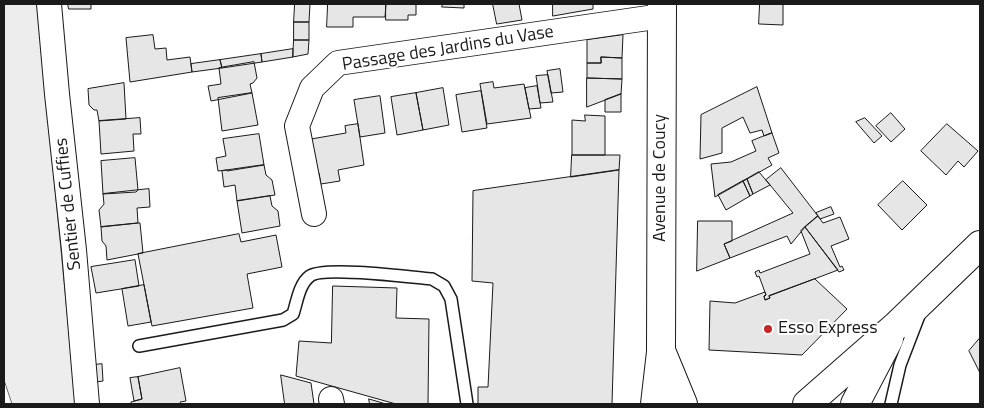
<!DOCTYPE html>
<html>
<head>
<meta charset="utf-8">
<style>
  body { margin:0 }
  #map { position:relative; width:984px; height:408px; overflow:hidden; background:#fff; font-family:"Titillium Web",sans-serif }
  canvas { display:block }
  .frame { position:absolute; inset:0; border:5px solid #1a1a1a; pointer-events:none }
</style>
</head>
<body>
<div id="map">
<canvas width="984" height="408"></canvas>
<div class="frame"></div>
</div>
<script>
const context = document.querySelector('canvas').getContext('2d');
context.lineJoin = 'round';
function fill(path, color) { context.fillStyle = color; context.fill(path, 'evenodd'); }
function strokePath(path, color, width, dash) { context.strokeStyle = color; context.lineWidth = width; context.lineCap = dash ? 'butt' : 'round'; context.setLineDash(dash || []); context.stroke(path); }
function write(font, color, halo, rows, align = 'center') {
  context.font = font + ' "Titillium Web",sans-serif'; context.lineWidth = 4; context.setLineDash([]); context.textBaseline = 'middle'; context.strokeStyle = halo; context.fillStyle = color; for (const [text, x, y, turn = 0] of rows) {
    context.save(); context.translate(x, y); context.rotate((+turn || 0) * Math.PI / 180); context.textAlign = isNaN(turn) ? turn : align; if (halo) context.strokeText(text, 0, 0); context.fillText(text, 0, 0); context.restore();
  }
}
const built = new Path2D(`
  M4,4h33l39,400h-64l-8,-24z`);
const building = new Path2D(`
  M68,4h23v5h-22z
  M295,4h15l-1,18h-15z
  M328,4h58l-1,13h-32v10h-26z
  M386,4h30v11h-8v5h-22z
  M443,4h21v4l-22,-1z
  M493,4h26l3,16 -25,4z
  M553,4h40v5l-40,7z
  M760,4h23v21l-24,-1z
  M294,22h15v18h-15z
  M153,35l2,14 11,-1 1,12 23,-3 2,15 -62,10 -4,-44z
  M623,35l-1,23 -21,-1v6h-14v-23z
  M294,40h15l-1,14 -15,3z
  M293,49v8l-31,5 -1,-8z
  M261,54l1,8 -40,6 -2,-8z
  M601,57l21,1v21l-35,-1v-15h14z
  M220,60l2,8 -30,4 -1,-8z
  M254,62l3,16 -4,5 -3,1 2,9 -41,8 -3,-15 13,-2 -2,-16z
  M560,69l3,23 -12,1 -4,-22z
  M548,75l5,27 -13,1 -4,-27z
  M587,78l35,1 -1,15 -34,13z
  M493,82l1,6 30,-4 7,34 -44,6 -7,-40z
  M124,83l2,36 -27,2 -2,-11h-3l-5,-5 -1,-16z
  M537,86l4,22 -12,1 -4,-21z
  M757,87l15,46 -8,3 -2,-6 -12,3 -7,-16 -21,11v25l-22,6 1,-44z
  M443,88l6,37 -26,5 -7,-37z
  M481,91l6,37 -25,4 -6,-37z
  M252,93l6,32 -36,6 -4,-33z
  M416,93l7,37 -26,5 -6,-38z
  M621,94v18h-16v-12z
  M380,96l5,37 -25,4 -6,-37z
  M891,113l14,16 -14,13 -15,-16z
  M585,115l20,1v39h-33v-35l13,1z
  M140,118l1,16h-8l1,17 -33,3 -2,-33z
  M865,118l17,18 -8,7 -18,-21z
  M358,124l6,41 -26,5 2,11 -19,3 -2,-11h-2l-6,-34 35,-6 -1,-7z
  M947,124l31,27 -14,16 -6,-6 -12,14 -25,-24z
  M772,133l7,20 -11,5 4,7 -57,32 -4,-33 20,-2 25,-11 -4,-10z
  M259,134l5,31 -37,6v-1l-9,1 -2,-13 10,-2 -3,-17z
  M572,155h48l-1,15 -48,7z
  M135,158l3,32 -2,2 -33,2 -2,-33z
  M264,165l2,10 6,5 3,15 -38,6 -2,-16 -11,2 -2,-16z
  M781,168l37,48 -13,11 -14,17 -4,-8 -57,22 -6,-14 69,-31 -27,-33z
  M619,170l-7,234h-134v-17h10l5,-104 -21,-2 1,-90z
  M759,172l11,13 -17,9 -6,-15z
  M747,179l6,15 -3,2 -7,-15z
  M743,181l7,15 -24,14 -8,-15z
  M903,181l24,24 -25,25 -24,-25z
  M149,189l1,18 -13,1 1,15 -37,4 -2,-17 5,-6 -1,-10z
  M270,196l2,10 6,5 2,15 -38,7 -5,-32z
  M831,207l3,7 -14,5 -4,-6z
  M818,216l5,7 17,-6 9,22 -18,7 9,21 2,-1 2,4 -5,2 -34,-45z
  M698,221h34v20l-8,3 6,14 -33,13z
  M138,223h2l3,30 -36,7 -1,-14 -4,-5 -1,-14z
  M805,227l33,43 -69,26 1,2 -5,2 -1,-4 2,-1 -7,-19 -2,1 -2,-5 4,-2 1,3 50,-19 -9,-23z
  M239,234l2,8 35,-7 6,32 -35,7 6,34 -101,18 -14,-72z
  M135,260l4,26 -43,7 -5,-26z
  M815,279l32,30 -45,46 -93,-5 1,-49 25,2 30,-11 1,3 -2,1 1,4 5,-2 -1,-2z
  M144,285l7,37 -23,4 -6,-37z
  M333,286l64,2 -1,30 33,1 -1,85h-32l-100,-28 3,-35 32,2z
  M980,338v35l-11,-22z
  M102,364l1,17 -7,1 -2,-17z
  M180,368l6,33 -6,1 1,2h-50v-2l11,-3 -4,-22z
  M281,375l30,8 3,21h-29z
  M138,377l4,22 -8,2 -4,-23z
  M369,399l17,5h-16z`);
const lane = new Path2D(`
  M139,346l144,-26 10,-6c4,-12 6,-30 17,-38 13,-10 101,1 122,3l12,7 7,13 16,105
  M891,404l9,-39 20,-52`);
const street = new Path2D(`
  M49,4l8,90 17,156 13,154
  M314,214l-17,-88 15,-38 26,-25 324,-47
  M331,399l1,5`);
const secondary = new Path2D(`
  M807,404l89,-78 84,-81
  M855,404l34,-65`);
const primary = new Path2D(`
  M662,353l21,51
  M655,404l6,-52 1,-348`);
const markers = [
  [768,329,5,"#c62828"]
];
const streetNames = [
  ["Passage des Jardins du Vase",448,49,-9],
  ["Avenue de Coucy",661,178,-90],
  ["Sentier de Cuffies",69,204,-96]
];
const poiNames = [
  ["Esso Express",778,329]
];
fill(built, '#ededed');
strokePath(built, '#6a6a6a', 1);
fill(building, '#e6e6e6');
strokePath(building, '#1a1a1a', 1);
strokePath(lane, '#1a1a1a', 14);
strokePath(street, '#1a1a1a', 26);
strokePath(secondary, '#1a1a1a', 30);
strokePath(primary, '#1a1a1a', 30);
strokePath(lane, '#fff', 11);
strokePath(street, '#fff', 24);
strokePath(secondary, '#fff', 28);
strokePath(primary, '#fff', 28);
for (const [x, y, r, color] of markers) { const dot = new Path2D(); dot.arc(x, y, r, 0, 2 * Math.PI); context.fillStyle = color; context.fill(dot); strokePath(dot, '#fff', 2); }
write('18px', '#1a1a1a', '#fff', streetNames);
write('18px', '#1a1a1a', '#fff', poiNames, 'left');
</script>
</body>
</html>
